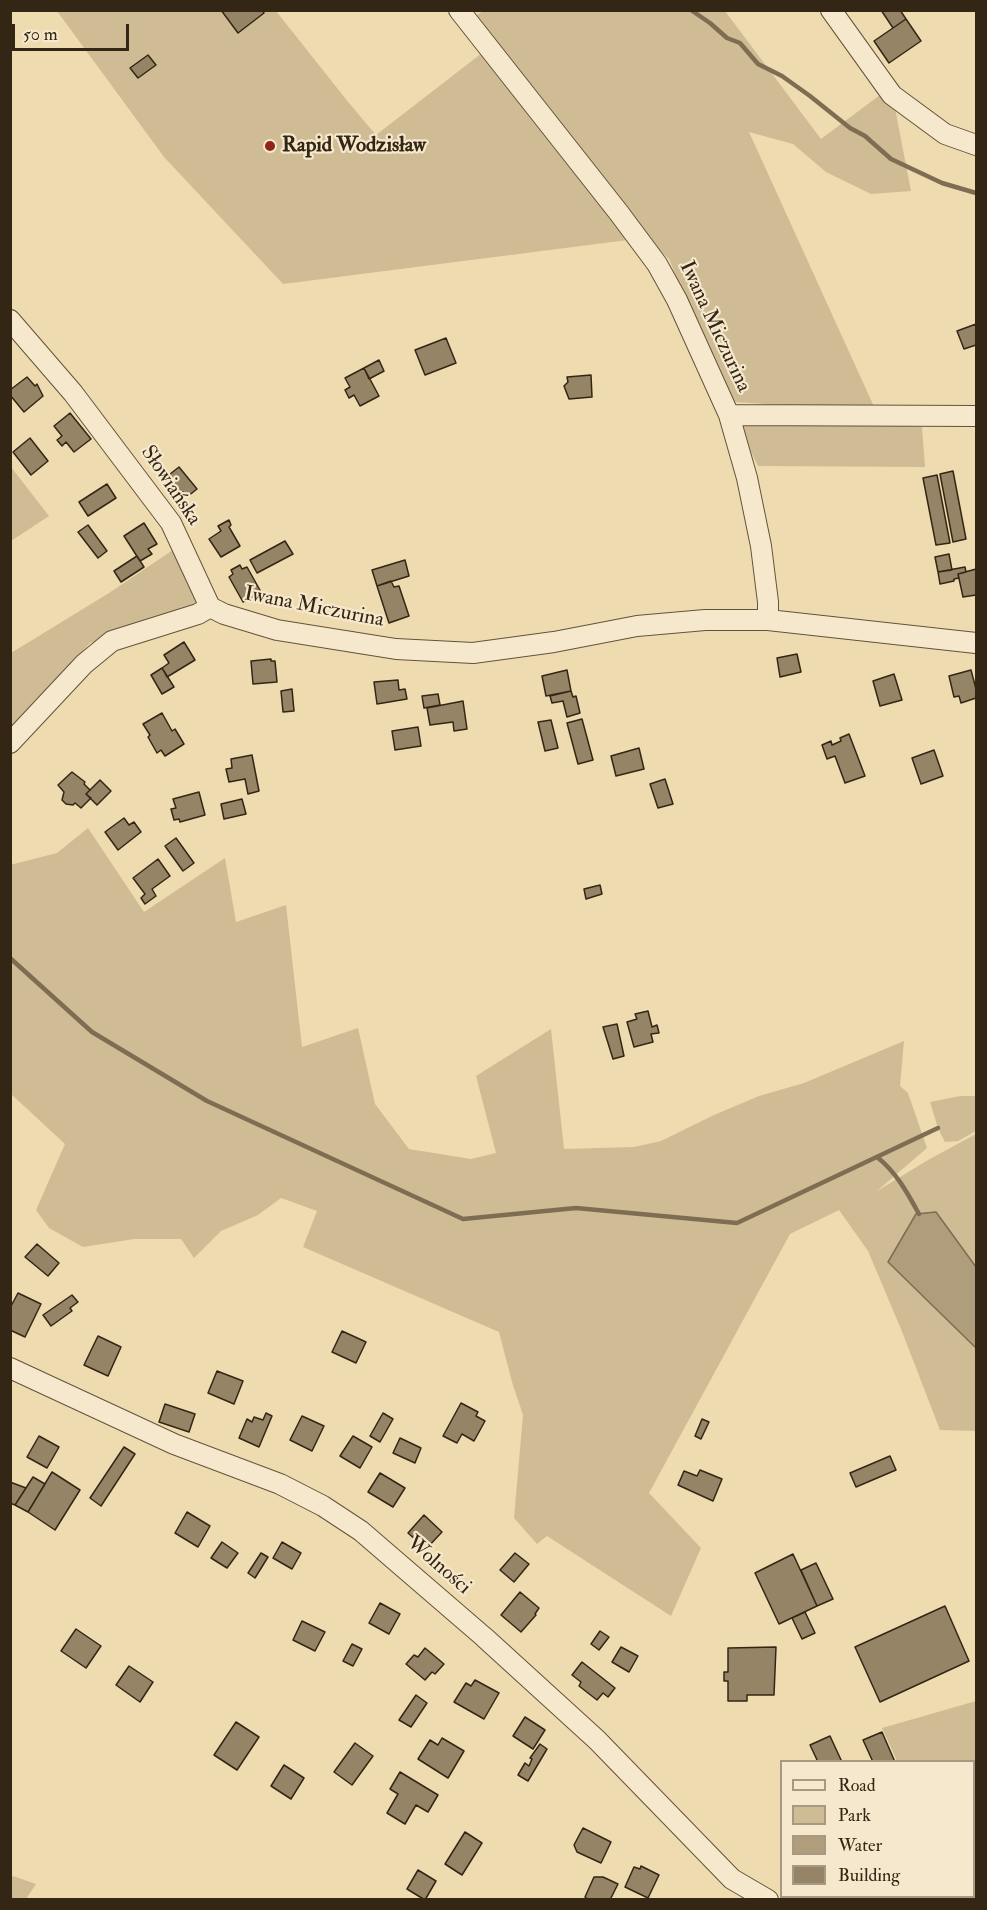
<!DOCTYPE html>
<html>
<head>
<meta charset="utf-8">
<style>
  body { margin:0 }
  #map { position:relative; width:987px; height:1910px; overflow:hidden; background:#efdbb0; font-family:"IM FELL Double Pica",serif }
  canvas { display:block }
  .frame { position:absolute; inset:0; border:12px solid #342614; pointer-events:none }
  .legend { position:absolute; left:780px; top:1760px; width:195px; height:138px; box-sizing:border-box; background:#f5e8cc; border:2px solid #a89a82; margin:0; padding:8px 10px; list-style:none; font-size:18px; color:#342614 }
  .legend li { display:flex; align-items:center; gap:12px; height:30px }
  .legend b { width:30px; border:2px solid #a89a82 }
  .scale { position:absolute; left:12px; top:24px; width:117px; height:27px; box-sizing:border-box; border:3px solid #342614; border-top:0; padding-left:8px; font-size:18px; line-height:21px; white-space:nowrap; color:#342614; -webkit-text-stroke:4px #f5e8cc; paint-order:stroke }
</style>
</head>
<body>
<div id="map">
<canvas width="987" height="1910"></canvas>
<div class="frame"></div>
<ul class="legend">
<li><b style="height:8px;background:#f5e8cc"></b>Road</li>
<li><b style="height:16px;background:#cfbc95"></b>Park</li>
<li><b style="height:16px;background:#af9d7b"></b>Water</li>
<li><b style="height:16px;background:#958465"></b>Building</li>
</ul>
<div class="scale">50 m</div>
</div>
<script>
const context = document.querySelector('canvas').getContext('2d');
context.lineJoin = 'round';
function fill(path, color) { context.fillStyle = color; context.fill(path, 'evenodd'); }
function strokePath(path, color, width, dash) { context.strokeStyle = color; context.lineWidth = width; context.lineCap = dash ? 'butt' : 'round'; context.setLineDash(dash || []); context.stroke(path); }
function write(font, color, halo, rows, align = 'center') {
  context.font = font + ' "IM FELL Double Pica",serif'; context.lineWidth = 4.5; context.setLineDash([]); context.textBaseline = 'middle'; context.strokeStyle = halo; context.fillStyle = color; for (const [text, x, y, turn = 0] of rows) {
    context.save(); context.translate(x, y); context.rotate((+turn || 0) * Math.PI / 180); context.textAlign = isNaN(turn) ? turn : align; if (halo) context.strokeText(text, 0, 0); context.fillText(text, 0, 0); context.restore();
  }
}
const green = new Path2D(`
  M485,10l240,1 96,128 63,-47 11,16 16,83 -40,3 -45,-22 -33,-28 -44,-12 127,279 -142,-9 -9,-6 -56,-137 -28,-27 -166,-216z
  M57,11h219l73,92 27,32 106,-82 146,187 -345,44 -119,-127z
  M747,417l175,10 3,40 -167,-1 -19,-38z
  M11,467l38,49 -38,25h-1z
  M176,548l26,55 -112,40 -79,86v-76l98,-60z
  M88,828l56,84 81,-54 11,64 50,-17 16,142 56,-19 17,76 34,45 62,10 25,-6 -20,-77 75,-47 13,120 70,-2 27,-6 53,-26 45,-19 45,-13 100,-42 -4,45 8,7 19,55 -50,43 51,-31 48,-26v297l-36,-1 -39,-101 -33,-78 -29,-41 -49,24 -141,259 52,55 -30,68 -124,-80 -10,8 -23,-26 9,-103 -11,-33 -13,-50 -196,-85 14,-36 -36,-13 -23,17 -37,16 -27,27 -13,-19h-47l-51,8 -34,-19 -13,-18 29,-66 -54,-50 -1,-229 47,-12z
  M960,1096h16v35l-18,10 -13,1 -7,-14 -8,-26z
  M976,1701v198h-15l-1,-2 14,-1v-134l-77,-1 -15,-33z
  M13,1876l23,8 -10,15h-15v-21z`);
const water = new Path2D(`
  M936,1212l40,55v81l-88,-86 28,-48z`);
const stream = new Path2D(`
  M691,10l19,13 17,15 13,5 18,21 24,12 28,20 40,32 15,8 26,23 51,24 34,10
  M10,958l82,74 115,69 256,118 113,-11 161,15 201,-95
  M877,1157c19,15 30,35 42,57`);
const building = new Path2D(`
  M221,10h41l2,3 -26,20z
  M881,10h19l6,9 -13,9z
  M906,19l15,22 -32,22 -15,-22z
  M148,55l8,10 -18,13 -8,-10z
  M976,324v21l-12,4 -7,-18z
  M446,338l10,25 -31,12 -10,-25z
  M379,360l5,11 -15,8 -5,-11z
  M364,368l15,28 -19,10 -6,-11 -5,3 -4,-8 5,-3 -5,-9z
  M591,375l1,22 -23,2 -5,-13 4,-4 -1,-5z
  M27,377l8,9 2,-2 6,12 -19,16 -14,-17v-5z
  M70,413l21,26 -17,13 -8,-10 -4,4 -5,-6 5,-4 -8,-10z
  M30,438l18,23 -17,14 -18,-23z
  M179,467l18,22 -10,8 -4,-5 -5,4 -13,-18z
  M953,471l13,68 -13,3 -13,-68z
  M937,475l13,68 -14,2 -13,-67z
  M107,484l9,14 -28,18 -9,-14z
  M229,520l2,5 -2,2 11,19 -19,11 -12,-18 12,-8 -3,-5z
  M144,523l13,21 -9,5 4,5 -12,7 -16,-25z
  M88,525l19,26 -9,7 -20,-26z
  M285,541l8,13 -36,19 -7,-13z
  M949,554l3,16 -14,2 -3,-15z
  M137,556l7,11 -23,15 -7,-11z
  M405,560l4,16 -32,10 -5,-16z
  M240,565l2,4 5,-2 14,25 -18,10 -14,-25 4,-3 -2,-4z
  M965,567l1,5 -8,2 1,4 -5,1v2l-14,3 -2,-12z
  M976,569v26l-13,2 -5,-23z
  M391,581l3,6 5,-1 10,30 -20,7 -12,-37z
  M184,642l11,18 -28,17 -5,-9 7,-5 -5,-8z
  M797,654l4,18 -21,5 -3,-19z
  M271,659v2h4l2,21 -24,2 -2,-23z
  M162,668l12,19 -12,7 -11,-19z
  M567,670l4,21 -25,5 -4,-20z
  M971,670l5,19v9l-15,5 -2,-7 -5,1 -5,-21z
  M894,674l8,26 -22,6 -7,-25z
  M398,680l1,10 6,-1 2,10 -30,5 -3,-22z
  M292,689l2,22 -11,1 -2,-21z
  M571,691l2,6 3,-1 4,17 -13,4 -4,-16 -11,2 -2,-7z
  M438,694l2,11 -16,3 -2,-12z
  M463,701l4,28 -13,2 -1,-9 -23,3 -3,-17z
  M162,713l10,18 3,-2 9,15 -19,12 -4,-6 -4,3 -9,-16 2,-2 -7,-11z
  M582,719l11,41 -15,4 -11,-41z
  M551,720l7,28 -13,3 -7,-29z
  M418,727l3,19 -26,4 -3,-19z
  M849,734l16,42 -20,7 -10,-27 -8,3 -5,-14 9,-4 1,4 9,-4 -1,-3z
  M639,748l5,21 -28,7 -5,-20z
  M934,750l9,26 -22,8 -9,-26z
  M252,755l7,36 -11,3 -3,-15 -16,3 -3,-13 6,-1 -1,-9z
  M72,772l13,10 -1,2 6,6 -4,4 5,4 -10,10 -6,-5 -2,2 -7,-1 -4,-4 2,-8 -6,-7z
  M665,779l8,25 -15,4 -8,-24z
  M100,780l11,11 -14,14 -11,-11z
  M199,792l6,23 -25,7 -1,-3 -5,1 -3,-11 5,-1 -3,-9z
  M242,799l4,15 -22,5 -3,-15z
  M124,818l5,7 5,-3 7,10 -23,18 -13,-18z
  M176,838l18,25 -11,8 -18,-25z
  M158,859l12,17 -18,13 4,7 -11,8 -4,-6 4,-4 -12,-16z
  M600,885l2,9 -16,5 -2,-10z
  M648,1011l4,16 5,-2 2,8 -8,1 2,8 -19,5 -7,-25 10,-3 -2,-5z
  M617,1024l7,32 -11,3 -10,-32z
  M37,1244l22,19 -11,13 -23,-19z
  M18,1293l23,11 -16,33 -15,-7v-22z
  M72,1295l6,7 -8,6 2,3 -21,15 -8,-11z
  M342,1331l24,11 -10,21 -24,-11z
  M98,1336l23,11 -13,29 -24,-11z
  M217,1371l26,10 -9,23 -26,-11z
  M461,1403l17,9 -2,4 9,5 -11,20 -12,-7 -5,9 -14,-7z
  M165,1404l30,10 -6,18 -30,-10z
  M266,1413l6,3 -13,31 -20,-9 8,-19 5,3 2,-5 9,3z
  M383,1413l10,6 -13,23 -10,-6z
  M302,1416l22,10 -12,25 -22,-11z
  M702,1419l7,3 -8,17 -6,-3z
  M39,1436l20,11 -12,21 -20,-11z
  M353,1436l19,11 -12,21 -20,-12z
  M400,1438l21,10 -6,15 -22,-10z
  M124,1447l11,7 -34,52 -11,-8z
  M890,1456l6,14 -40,17 -6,-14z
  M700,1470l22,9 -9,22 -35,-16 6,-14 13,5z
  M52,1472l28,18 -25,40 -27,-18z
  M380,1473l25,15 -12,19 -25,-15z
  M33,1477l12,7 -17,28 -13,-7z
  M10,1482l16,6 -11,17 -5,-2z
  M187,1512l23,14 -12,21 -23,-14z
  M424,1515l18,17 -16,17 -18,-16z
  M222,1542l16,11 -11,15 -16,-10z
  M282,1542l19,11 -9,16 -19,-11z
  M261,1553l7,4 -13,21 -7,-5z
  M515,1553l14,11 -15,18 -14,-12z
  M793,1554l24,52 -38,18 -24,-51z
  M816,1563l17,36 -16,7 -16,-36z
  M520,1592l19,16 -4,6 1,1 -15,17 -20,-17z
  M380,1603l20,11 -11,20 -20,-11z
  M945,1606l24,55 -89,41 -25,-55z
  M805,1612l10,21 -13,6 -10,-21z
  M302,1621l23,11 -10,19 -22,-11z
  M76,1629l25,17 -15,22 -25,-17z
  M600,1631l9,6 -10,13 -8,-6z
  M352,1644l10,5 -9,17 -10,-5z
  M621,1647l17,9 -9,16 -17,-10z
  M776,1647l-2,48h-27v6h-19v-20h-4v-9h4v-24z
  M425,1648l19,16 -9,10 -3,-2 -7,8 -19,-16 8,-9 4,2z
  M582,1662l33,26 -7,9 -5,-4 -6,7 -18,-14 2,-4 -9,-7z
  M129,1666l24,16 -13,20 -24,-17z
  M475,1680l24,13 -15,26 -30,-17 12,-19 5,3z
  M416,1695l11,8 -16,24 -12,-7z
  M525,1717l20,13 -12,19 -20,-13z
  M236,1722l23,15 -22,33 -23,-15z
  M882,1732l13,30h-22l-10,-22z
  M830,1736l12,26h-24l-8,-17z
  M442,1738l22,13 -16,27 -30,-19 12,-19 8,5z
  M355,1743l18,13 -21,29 -18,-13z
  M540,1744l7,5 -19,32 -10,-6 7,-12 4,3 3,-7 -2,-1z
  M284,1765l20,13 -13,21 -20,-13z
  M400,1772l38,23 -10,17 -12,-7 -11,19 -18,-11 11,-19 -8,-5z
  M583,1828l28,14 -10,21 -24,-11 -3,-7z
  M465,1832l17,11 -20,32 -17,-11z
  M641,1866l18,9 -11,23 -23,-11 9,-20 6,2z
  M418,1870l18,11 -11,19 -18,-11z
  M594,1877h9l15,7 -8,16h-21l-4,-3z`);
const minor = new Path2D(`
  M459,10l160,203 38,51 20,36 52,115 18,63 14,68 7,56v18
  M831,10l61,85 53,39 31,11
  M10,320l63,73 98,130 39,84
  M729,415l247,1
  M210,607l14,7 53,16 119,19 77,4 81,-11 83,-16 68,-6h63l208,23
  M10,743l74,-79 28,-23 86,-27 12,-7
  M10,1368l164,76 106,40 43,22 38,25 123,106 113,103 135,139 36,21`);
const markers = [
  [270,146,6,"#8f2418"]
];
const poiNames = [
  ["Rapid Wodzisław",282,146]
];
const streetNames = [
  ["Iwana Miczurina",714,327,65],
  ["Słowiańska",170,486,56],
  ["Iwana Miczurina",314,608,11],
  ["Wolności",438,1566,41]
];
fill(green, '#cfbc95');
fill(water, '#af9d7b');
strokePath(water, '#7e6d52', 1.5);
strokePath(stream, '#7e6d52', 4.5);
fill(building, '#958465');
strokePath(building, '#342614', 1.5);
strokePath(minor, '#63533b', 22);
strokePath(minor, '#f5e8cc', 20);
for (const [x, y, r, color] of markers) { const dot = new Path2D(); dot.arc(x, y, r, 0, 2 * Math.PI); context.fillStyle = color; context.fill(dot); strokePath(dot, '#f5e8cc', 2); }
write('bold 21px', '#342614', '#f5e8cc', poiNames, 'left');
write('21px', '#342614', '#f5e8cc', streetNames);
</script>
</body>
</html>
